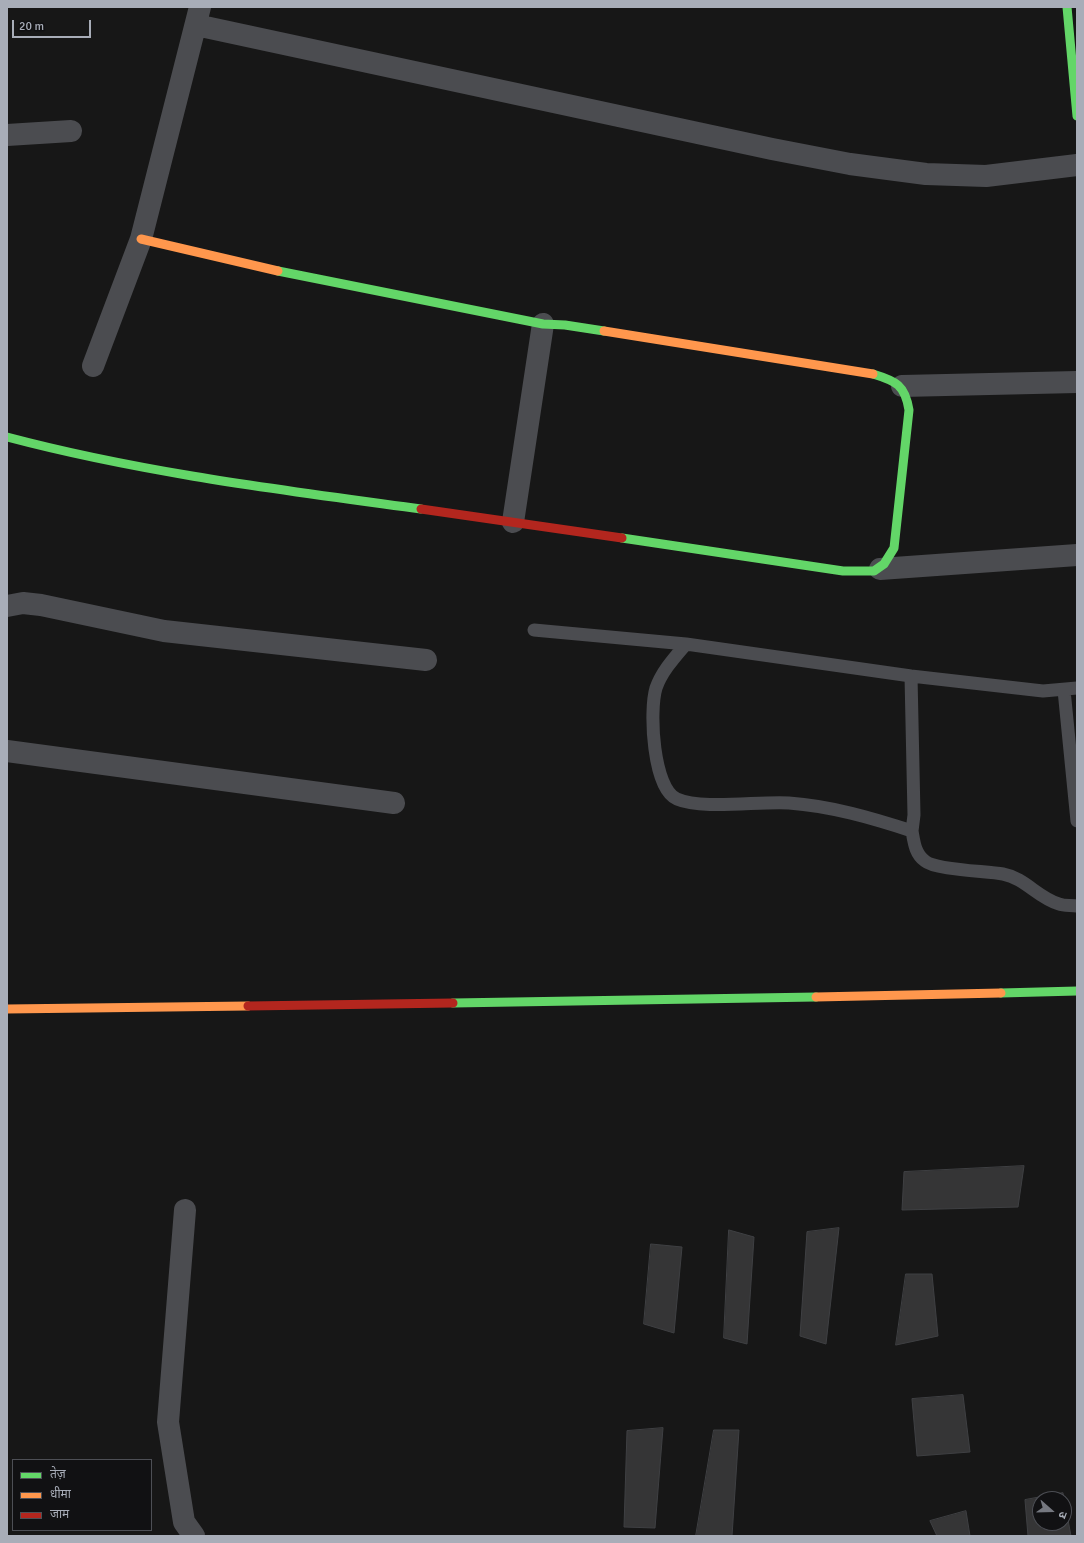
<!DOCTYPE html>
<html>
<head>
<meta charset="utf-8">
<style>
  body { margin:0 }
  #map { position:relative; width:1084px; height:1543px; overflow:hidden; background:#171717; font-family:Signika,"Noto Sans Devanagari",sans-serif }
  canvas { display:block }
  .frame { position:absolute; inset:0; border:8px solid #a8adb8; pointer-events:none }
  .legend { position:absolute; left:12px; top:1459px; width:140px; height:72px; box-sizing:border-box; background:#111113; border:1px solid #4d4f55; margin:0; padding:5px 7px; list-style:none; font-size:12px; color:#a8adb8 }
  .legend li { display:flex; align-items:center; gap:8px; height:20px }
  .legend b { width:20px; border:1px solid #4d4f55 }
  .north { position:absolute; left:1032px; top:1491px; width:40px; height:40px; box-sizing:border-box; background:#111113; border:1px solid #4d4f55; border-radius:50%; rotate:110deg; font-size:11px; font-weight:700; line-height:16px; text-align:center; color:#a8adb8 }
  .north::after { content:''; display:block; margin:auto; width:14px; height:18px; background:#757880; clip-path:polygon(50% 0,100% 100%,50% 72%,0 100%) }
  .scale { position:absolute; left:12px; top:20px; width:79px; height:18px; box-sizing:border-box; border:2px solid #a8adb8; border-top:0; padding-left:5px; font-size:12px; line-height:14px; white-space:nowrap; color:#a8adb8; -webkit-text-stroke:3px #111113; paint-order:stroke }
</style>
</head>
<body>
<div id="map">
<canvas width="1084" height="1543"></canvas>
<div class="frame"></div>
<ul class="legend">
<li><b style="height:5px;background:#63d668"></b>तेज़</li>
<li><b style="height:5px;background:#ff974d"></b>धीमा</li>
<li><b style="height:5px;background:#b3261e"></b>जाम</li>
</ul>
<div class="north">उ</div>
<div class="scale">20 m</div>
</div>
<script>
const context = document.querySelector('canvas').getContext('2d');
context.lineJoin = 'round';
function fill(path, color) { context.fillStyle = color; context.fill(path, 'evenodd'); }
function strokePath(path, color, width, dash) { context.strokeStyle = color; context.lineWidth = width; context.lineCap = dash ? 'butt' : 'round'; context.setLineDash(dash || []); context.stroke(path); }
const building = new Path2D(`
  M1024,1166l-6,41 -116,3 2,-38z
  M839,1228l-13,116 -26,-8 7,-104z
  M729,1230l25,7 -7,107 -23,-6z
  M651,1244l31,3 -8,86 -30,-9z
  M906,1274h26l6,62 -42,9z
  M963,1395l7,57 -53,4 -5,-57z
  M663,1428l-8,100 -31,-1 3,-96z
  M714,1430h25l-7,106h-36z
  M1063,1493l8,43h-43l-3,-36zM1040,1499h24v24h-24z
  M966,1511l4,25h-33l-7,-15z`);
const lane = new Path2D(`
  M534,630l152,14
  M911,676l3,139 -2,16
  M1077,688l-34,3 -132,-15 -225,-32c-11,13 -24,27 -30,44 -7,23 -3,101 21,111 25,11 82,2 112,4 42,3 83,15 123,28 2,11 3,23 13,30 10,9 61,10 78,13 22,4 35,24 56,30 5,2 12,1 18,2
  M1064,690l13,131`);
const street = new Path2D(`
  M196,25l576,124 78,15 76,10 60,2 91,-11
  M7,135l64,-4
  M93,366l48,-127 59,-232
  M902,386l175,-4
  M513,522l30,-198
  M880,569l197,-14
  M7,606l16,-3 18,2 123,26 262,29
  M7,751l387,52
  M185,1210l-17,212 16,100 10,14`);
const fast = new Path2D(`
  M1067,7l10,109
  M278,271l265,53 22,1 39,6
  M7,437c136,36 275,53 414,72
  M622,538l221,33h31l10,-7 10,-16 15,-138c-4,-25 -13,-29 -36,-36
  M1001,993l76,-2
  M453,1003l363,-6`);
const slow = new Path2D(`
  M141,239l137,32
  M604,331l269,43
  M816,997l185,-4
  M7,1009l241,-3`);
const jam = new Path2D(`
  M421,509l201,29
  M248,1006l205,-3`);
fill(building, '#353536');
strokePath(building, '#3f4043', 1);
strokePath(lane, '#4b4c50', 13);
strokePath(street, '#4b4c50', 22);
strokePath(fast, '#63d668', 9);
strokePath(slow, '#ff974d', 9);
strokePath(jam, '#b3261e', 9);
</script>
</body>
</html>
